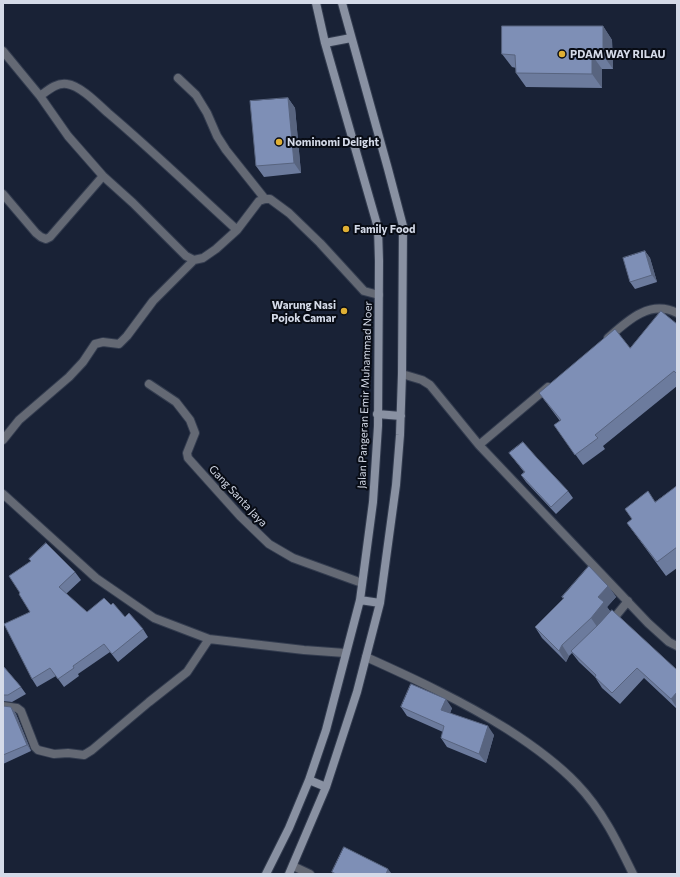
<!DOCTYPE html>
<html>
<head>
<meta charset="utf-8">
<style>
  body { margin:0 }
  #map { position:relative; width:680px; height:877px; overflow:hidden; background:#192236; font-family:Commissioner,sans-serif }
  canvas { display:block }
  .frame { position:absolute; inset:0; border:4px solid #d4dae8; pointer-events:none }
</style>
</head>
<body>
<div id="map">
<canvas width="680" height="877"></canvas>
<div class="frame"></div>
</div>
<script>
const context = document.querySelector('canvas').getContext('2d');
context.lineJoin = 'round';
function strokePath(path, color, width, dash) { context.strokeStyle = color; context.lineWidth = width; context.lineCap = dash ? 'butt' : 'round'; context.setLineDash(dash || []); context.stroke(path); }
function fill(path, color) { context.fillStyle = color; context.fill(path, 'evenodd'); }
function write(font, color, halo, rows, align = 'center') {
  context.font = font + ' Commissioner,sans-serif'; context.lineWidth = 4; context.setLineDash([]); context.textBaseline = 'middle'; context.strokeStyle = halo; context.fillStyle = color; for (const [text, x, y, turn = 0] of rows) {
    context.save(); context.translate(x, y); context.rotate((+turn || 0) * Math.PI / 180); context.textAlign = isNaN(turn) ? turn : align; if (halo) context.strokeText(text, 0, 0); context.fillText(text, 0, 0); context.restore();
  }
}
const street = new Path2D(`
  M3,51l37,45 28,40 35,40 30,27 53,53 8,4 9,-2 13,-9 21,-19 22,-29 6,-2h5l19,14 31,30 44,48 15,4
  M178,78l18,17 11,18 10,23 9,14 39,49
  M40,96c7,-5 17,-14 27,-12 14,2 31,20 41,29 45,38 86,78 129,117
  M3,194l33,39 5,4 5,2 4,-2 53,-61
  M608,338c19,-17 42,-39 69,-25
  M402,374l20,6 8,5 49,60 169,178 21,19 8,4
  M149,384l27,18 14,18 5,13 -8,20 1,5 52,58 29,28 24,14 69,25
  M3,440l16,-20 50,-43 14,-15 12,-18 8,-2 16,2 8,-8 26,-35 41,-41
  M479,445l69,-58
  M3,494l93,84 58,40 55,21 95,11 41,3
  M610,623l18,-22
  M366,657c49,22 96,44 141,72 25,16 49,33 70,55 25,26 40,57 56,90
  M3,706l14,2 4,3 14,36 3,3 16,4 14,-1 16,2 8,-5 57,-48 38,-30 22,-33
  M293,866l17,8`);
const secondary = new Path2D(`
  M325,43l26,-5
  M377,414l24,2
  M360,600l20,3
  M309,780l17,7
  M266,874l23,-46 20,-48 17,-50 34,-130 13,-98 5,-76 1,-165 -1,-33 -53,-185 -9,-40
  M289,874l37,-87 31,-95 9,-35 14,-54 16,-118 4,-50 2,-61 1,-148 -15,-57 -46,-166`);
const wall = new Path2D(`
  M603,26l9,14 1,29h-11v19l-76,-1 -10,-14v-5l-4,-1 -10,-13z
  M288,98l7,10 6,65 -37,4 -8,-11z
  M645,251l5,7 7,24 -22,7 -5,-7z
  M677,324v62l-74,60 2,3 -22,16 -29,-40 6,-4 -21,-28 91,-45z
  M509,453l28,5 31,33 5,7 -17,16 -30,-32 -5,-7 3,-3z
  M677,486v82l-11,8 -39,-53 5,-4 -7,-10 30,-7z
  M75,572l6,8 -15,14 21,18 24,-7 14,12 18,12 5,8 -30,25 -8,-10 -32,22 1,2 -15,11 -8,-11 -19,11 -5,-8 -2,-67z
  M608,586l8,11 -9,10 3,4 67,59v39l-33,-31 -24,26 -18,-16 -7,-11 -16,-15 -7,-9 -3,3 -3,6 -24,-24 -7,-11 28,-28 -1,-2z
  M3,666l18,21 5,7 -14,8 -9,-1z
  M3,706l8,1 5,7 15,37 -28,13z
  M401,707l51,1 -2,5 44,22 -8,28 -39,-16 -6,-9 2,-6 -36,-16z`);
const shadedWall = new Path2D(`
  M603,26l9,14 1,29 -10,-14z
  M592,55l10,14v19l-10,-14z
  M288,98l7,10 6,65 -7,-10z
  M645,251l5,7 7,24 -5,-7z
  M608,586l8,11 -9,10 4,6 -13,15 -7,-10 7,-21z
  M562,645l7,11 -3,6 -7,-11z
  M677,692v16l-6,-9z
  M446,699l6,9 -4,11 -7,-9z
  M11,707l5,7 15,37 -4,-6z
  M488,726l6,9 -8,28 -7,-9z
  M388,869l4,5h-6z`);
const building = new Path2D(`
  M502,26h101v29h-11v19l-76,-1 -1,-18 -13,-1z
  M288,98l6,65 -38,3 -6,-65z
  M645,251l7,24 -22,7 -7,-24z
  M661,311l16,13v50l-3,-3 -79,64 3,3 -23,17 -21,-30 7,-5 -22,-27 76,-64 15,19z
  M523,442l14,16 31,33 -17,16 -30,-32 4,-3 -16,-19z
  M677,486v61l-20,15 -30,-39 5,-4 -7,-10 23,-18 7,11z
  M46,543l29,29 -16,15 28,25 17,-14 7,7 2,-2 12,14 4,-4 14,16 -31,25 -8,-10 -31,22 1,2 -16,11 -8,-11 -18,11 -28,-55 26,-12 -11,-18 1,-1 -11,-17 22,-15 -2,-2z
  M589,566l19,20 -10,11 6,5 -13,16 -29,27 -3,6 -24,-24 29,-29 -2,-1z
  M612,610l65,60v22l-6,7 -34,-31 -25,25 -17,-16 1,-2 -25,-24 27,-26z
  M3,666l18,21 -13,8h-5z
  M411,684l35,15 -5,11 47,16 -9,28 -38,-16 3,-12 -43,-19z
  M3,706l8,1 16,38 -24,10z
  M344,847l44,22 -2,5h-50l-4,-2z`);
const markers = [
  [562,54,4,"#e0b034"],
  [279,142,4,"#e0b034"],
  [346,229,4,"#e0b034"],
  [344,311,4,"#e0b034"]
];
const poiNames = [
  ["PDAM WAY RILAU",570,54],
  ["Nominomi Delight",287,142],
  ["Family Food",354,229],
  ["Warung Nasi",336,305,"right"],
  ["Pojok Camar",336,318,"right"]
];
const streetNames = [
  ["Jalan Pangeran Emir Muhammad Noer",365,395,-88],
  ["Gang Santa Jaya",238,496,47]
];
strokePath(street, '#333c4f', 10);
strokePath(secondary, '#333c4f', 10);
strokePath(street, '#646974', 8);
strokePath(secondary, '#8991a2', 8);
fill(wall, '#6c7b9d');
fill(shadedWall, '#58647f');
fill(building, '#7e8fb6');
strokePath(building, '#58647f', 1);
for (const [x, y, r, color] of markers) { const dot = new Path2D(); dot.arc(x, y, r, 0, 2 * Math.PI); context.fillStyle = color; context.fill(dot); strokePath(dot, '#080c15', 1.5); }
write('bold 11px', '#d4dae8', '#080c15', poiNames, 'left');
write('11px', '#d4dae8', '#080c15', streetNames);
</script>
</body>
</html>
